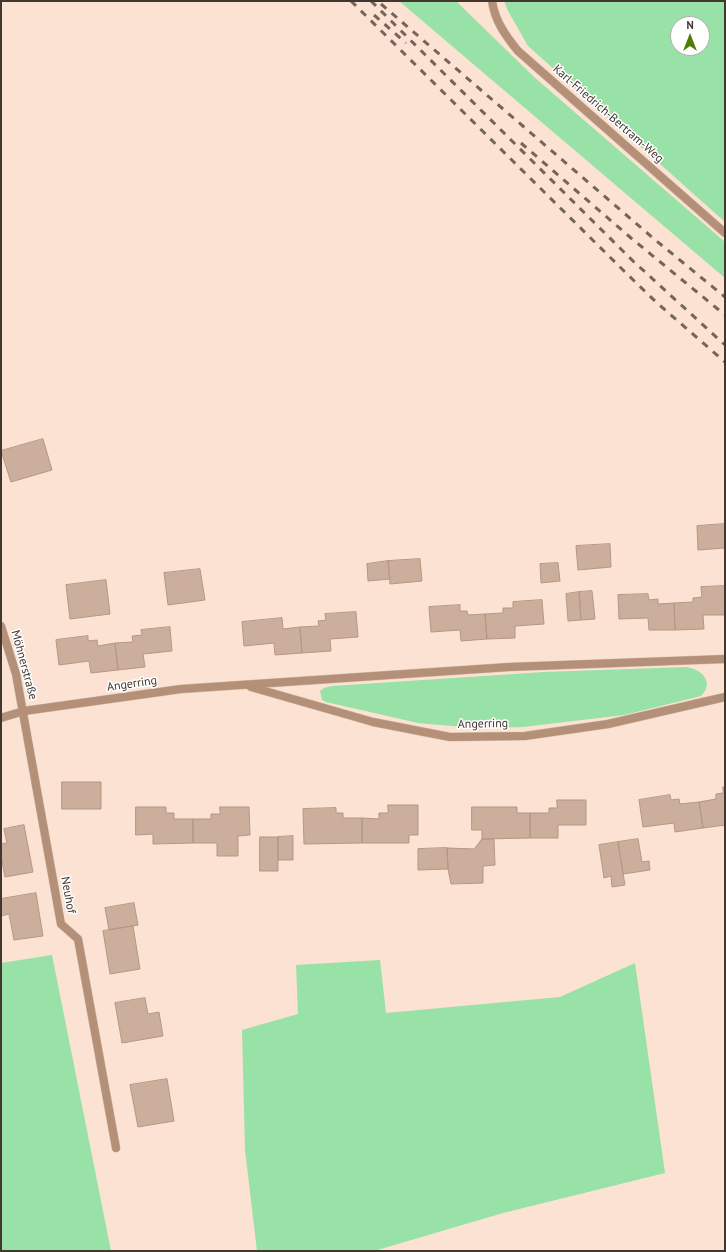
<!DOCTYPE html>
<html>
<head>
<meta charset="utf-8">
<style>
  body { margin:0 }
  #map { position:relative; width:726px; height:1252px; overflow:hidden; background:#fbe2d2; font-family:"PT Sans",sans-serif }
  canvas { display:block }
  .frame { position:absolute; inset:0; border:2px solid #42362e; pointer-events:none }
  .north { position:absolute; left:670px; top:16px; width:40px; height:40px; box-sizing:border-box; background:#fff; border:1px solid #b3afab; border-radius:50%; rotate:0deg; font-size:11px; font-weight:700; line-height:16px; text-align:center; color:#42362e }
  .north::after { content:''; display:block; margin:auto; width:14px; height:18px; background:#4e7d07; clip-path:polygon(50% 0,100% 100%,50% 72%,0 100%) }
</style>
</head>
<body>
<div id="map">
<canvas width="726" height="1252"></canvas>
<div class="frame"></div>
<div class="north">N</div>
</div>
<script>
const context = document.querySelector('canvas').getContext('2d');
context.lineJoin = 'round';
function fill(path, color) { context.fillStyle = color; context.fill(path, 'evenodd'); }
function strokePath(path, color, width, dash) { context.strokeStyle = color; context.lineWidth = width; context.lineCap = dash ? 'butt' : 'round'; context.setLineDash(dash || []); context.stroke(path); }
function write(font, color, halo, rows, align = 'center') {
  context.font = font + ' "PT Sans",sans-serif'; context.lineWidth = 3; context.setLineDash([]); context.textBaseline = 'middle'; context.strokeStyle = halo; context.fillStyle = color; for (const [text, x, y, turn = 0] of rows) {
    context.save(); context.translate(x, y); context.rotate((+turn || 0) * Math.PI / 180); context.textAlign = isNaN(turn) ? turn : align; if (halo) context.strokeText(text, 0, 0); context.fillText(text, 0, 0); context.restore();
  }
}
const green = new Path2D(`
  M399,1h57l78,76 191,165v36z
  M504,1h221v221l-197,-176 -20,-35zM678,24h24v24h-24z
  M687,667c15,3 28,15 14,29l-77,19 -101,12 -48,1 -57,-5 -92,-21 -4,-2 -2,-9 4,-3 8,-2 212,-14z
  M52,955l59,296h-110v-288z
  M380,960l6,53 174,-16 75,-34 30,210 -162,40 -129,38h-117l-12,-101 -3,-120 56,-16 -2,-49z`);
const building = new Path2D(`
  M43,439l9,31 -41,12 -10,-31z
  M725,524v24l-27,2 -1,-24z
  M610,544l1,23 -33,3 -2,-24z
  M420,559l2,22 -32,3 -2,-23z
  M388,561l2,18 -22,2 -1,-17z
  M558,563l2,18 -19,2 -1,-19z
  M200,569l5,31 -37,5 -4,-32z
  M106,580l4,34 -40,5 -4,-34z
  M725,586v29h-22l1,14 -29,1 -1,-27 19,-1v-4l9,-1 -1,-10z
  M592,591l3,28 -14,1 -2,-28z
  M579,592l2,28 -13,1 -2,-27z
  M648,594l1,6 9,-1v5l16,-1 1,27h-26l-1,-12 -29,1 -1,-24z
  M542,600l2,24 -29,2v12l-28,1 -2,-25 18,-1v-5h10v-6z
  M460,605v6h7l1,4 17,-1 2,25 -26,2 -1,-11 -29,2 -2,-25z
  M356,612l2,25 -28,2 1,12 -29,2 -2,-26 19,-1 -1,-5 8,-1 -1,-6z
  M282,618l1,11 17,-2 2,26 -27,2 -1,-12 -30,3 -2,-24z
  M170,627l2,24 -29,3 2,13 -27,3 -3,-27 18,-1 -1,-6 10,-1 -1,-5z
  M88,636v5l9,-1 1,6 17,-3 3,27 -27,3 -2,-12 -30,4 -3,-25z
  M62,782h39v27h-39z
  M723,787h2v38l-22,3 -4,-26 17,-3v-5l7,-1z
  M670,795l1,5 8,-1 1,5 19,-2 4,26 -28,4 -1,-9 -31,4 -4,-27z
  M557,800h29v25h-28v13h-28v-25h19v-5h8z
  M388,805h30v30h-9v8h-47v-25l17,1v-6h9z
  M136,807h30v6h8v6h19v24l-40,1v-10l-17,1z
  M220,807h29l1,28 -12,1v20h-21v-13h-24v-24h18v-5h9z
  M472,807h45v6h13v25l-48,1v-9h-10z
  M336,808v5h7v5h19v25l-58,1 -1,-35z
  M24,825l9,47 -28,5 -4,-21v-12l6,-1 -3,-14z
  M293,836v24h-15v-23z
  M260,837h18v34h-18z
  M482,839h12l1,26 -12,1v17l-32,1 -3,-15 -1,-21 27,1z
  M638,839l4,23 7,-1 1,9 -27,4 -5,-32z
  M618,842l7,43 -13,2 -1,-11 -7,2 -5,-33z
  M447,848l1,21 -30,1v-21z
  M36,893l7,43 -29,4 -5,-26 -8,2v-17z
  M134,903l4,22 -29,5 -4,-22z
  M133,926l7,43 -30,5 -7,-43z
  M145,998l3,16 11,-2 4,24 -41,7 -7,-40z
  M167,1079l7,42 -36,6 -8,-42z`);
const street = new Path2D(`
  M492,1c3,20 13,34 26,50l207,182
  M1,626l15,48 45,250 17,15 38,209
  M251,687l122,35 77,15 75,-1 83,-12 117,-27
  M1,718l23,-7 157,-22 328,-22 216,-8`);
const rail = new Path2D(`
  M351,1l273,270 32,31 69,60
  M371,1l262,260 92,84
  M381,4l272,234 72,59
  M374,15l32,28
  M521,143l110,95 94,77`);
const streetNames = [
  ["Karl-Friedrich-Bertram-Weg",608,114,41],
  ["Möhnerstraße",24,665,75],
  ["Angerring",132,684,-8],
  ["Angerring",483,724,-1],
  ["Neuhof",68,895,80]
];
fill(green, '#98e1a7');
fill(building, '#cbae9b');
strokePath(building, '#b49785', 1);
strokePath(street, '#d6c0b1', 9);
strokePath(street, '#b59078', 8);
strokePath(rail, '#74645a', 3, [7, 7]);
write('12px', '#42362e', '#fff', streetNames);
</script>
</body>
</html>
